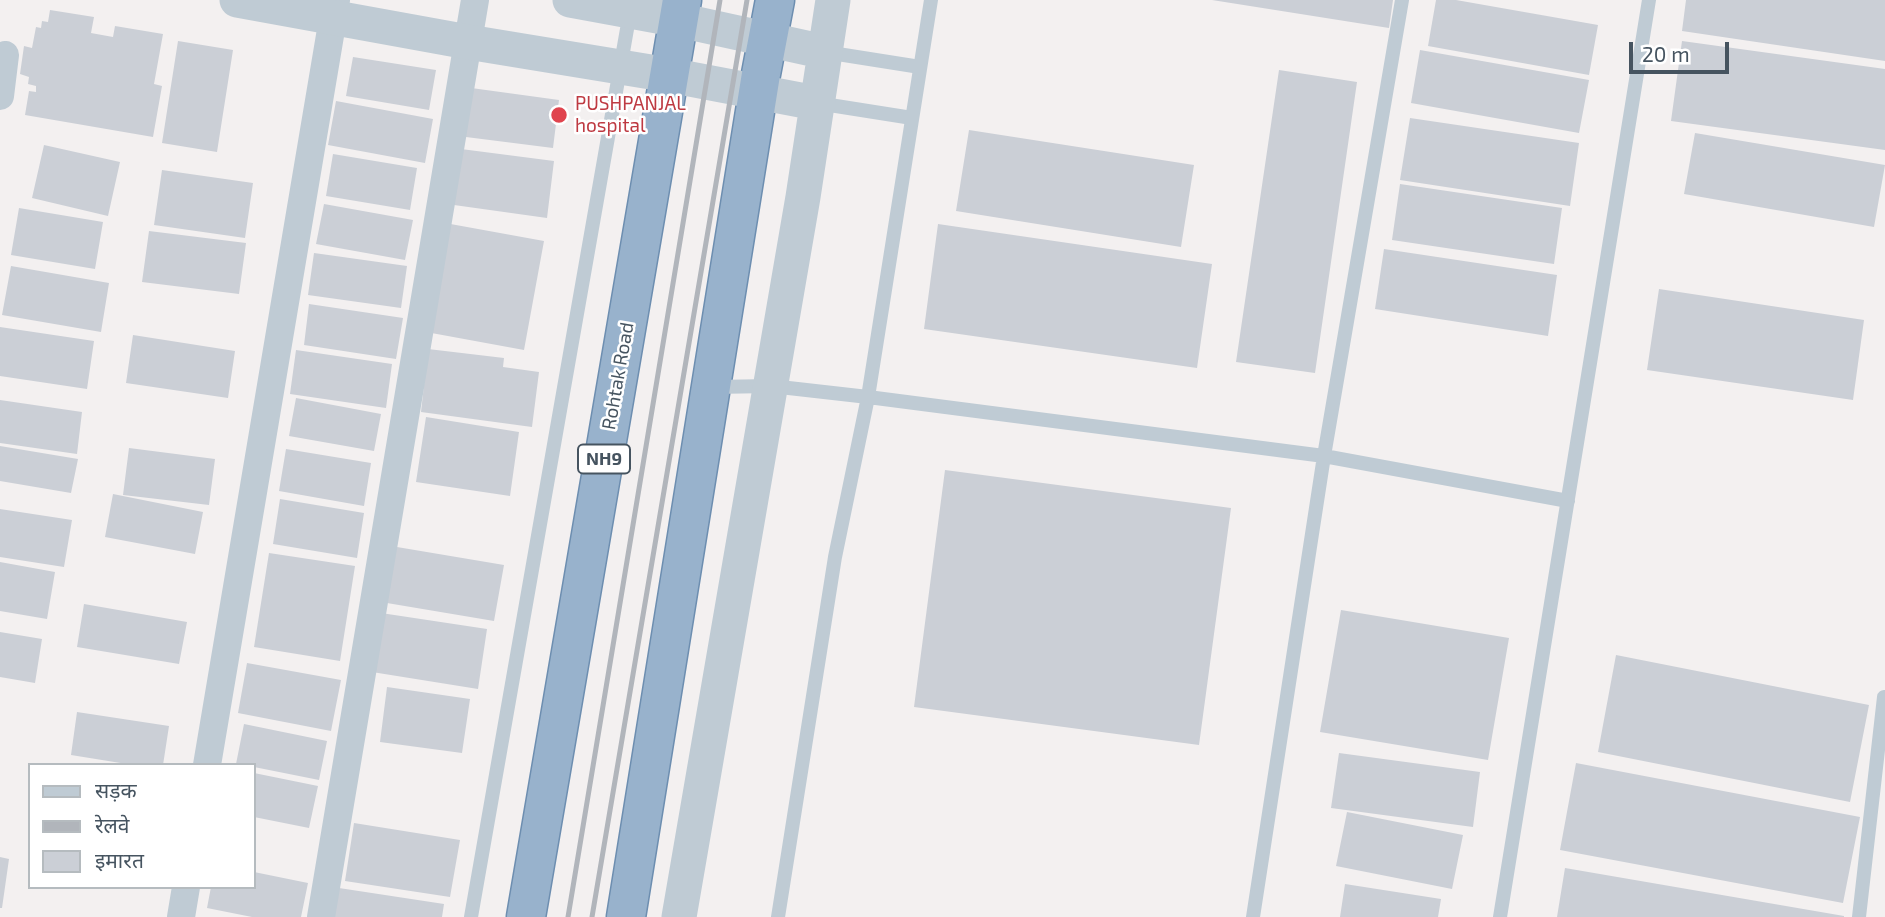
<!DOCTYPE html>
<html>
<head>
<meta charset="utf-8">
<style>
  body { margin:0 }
  #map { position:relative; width:1885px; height:917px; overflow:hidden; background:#f3f0f0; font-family:"Exo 2","Noto Sans Devanagari",sans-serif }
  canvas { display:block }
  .legend { position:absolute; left:28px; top:763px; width:228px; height:126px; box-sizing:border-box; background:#fff; border:2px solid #b5bbbf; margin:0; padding:9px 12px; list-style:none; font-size:21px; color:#465460 }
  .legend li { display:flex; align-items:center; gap:14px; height:35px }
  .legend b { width:35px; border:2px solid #b5bbbf }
  .scale { position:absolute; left:1629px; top:42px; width:100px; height:32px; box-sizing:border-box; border:4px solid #465460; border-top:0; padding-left:9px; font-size:21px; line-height:24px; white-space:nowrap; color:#465460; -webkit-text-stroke:5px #fff; paint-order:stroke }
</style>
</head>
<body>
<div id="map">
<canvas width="1885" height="917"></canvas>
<ul class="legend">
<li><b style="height:9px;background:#bfcbd4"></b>सड़क</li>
<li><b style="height:9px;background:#b1b5bb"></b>रेलवे</li>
<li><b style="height:19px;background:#cbcfd6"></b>इमारत</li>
</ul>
<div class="scale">20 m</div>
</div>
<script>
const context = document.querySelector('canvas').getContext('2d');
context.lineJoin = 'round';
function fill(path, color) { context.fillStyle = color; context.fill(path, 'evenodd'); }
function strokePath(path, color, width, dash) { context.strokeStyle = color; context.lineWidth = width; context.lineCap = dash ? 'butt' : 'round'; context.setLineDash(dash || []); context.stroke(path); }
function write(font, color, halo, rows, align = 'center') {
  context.font = font + ' "Exo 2",sans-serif'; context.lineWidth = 5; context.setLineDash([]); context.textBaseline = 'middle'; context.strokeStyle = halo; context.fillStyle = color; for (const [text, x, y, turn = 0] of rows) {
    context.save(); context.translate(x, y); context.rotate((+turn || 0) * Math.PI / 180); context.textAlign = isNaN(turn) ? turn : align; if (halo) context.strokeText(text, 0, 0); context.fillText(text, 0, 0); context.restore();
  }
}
const building = new Path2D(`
  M1212,0h181l-4,28z
  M1436,0h20l142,25 -9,50 -161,-29z
  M1686,0h199v61l-203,-30z
  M50,10l44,7 -3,16 22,4 2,-11 48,8 -9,50 8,2 -9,51 -128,-22 4,-24 7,1v-6l-8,-2 1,-7 -9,-3 4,-28 8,2 4,-21 5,1 1,-7 6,1z
  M178,41l55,9 -16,102 -55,-9z
  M1682,41l203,28v81l-214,-29z
  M1420,50l169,30 -10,53 -168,-30z
  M353,57l83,13 -7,40 -83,-14z
  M1279,70l78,12 -42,291 -79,-11z
  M464,87l95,13 -6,48 -95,-12z
  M336,101l97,18 -8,44 -97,-18z
  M1410,118l169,25 -9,63 -170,-26z
  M969,130l225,35 -13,82 -225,-36z
  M1695,133l190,32 -11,62 -190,-33z
  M44,145l76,17 -12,54 -76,-18z
  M461,149l93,12 -7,57 -93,-13z
  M333,154l84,14 -7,42 -84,-14z
  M162,170l91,13 -8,55 -91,-13z
  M1400,184l162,24 -8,56 -162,-24z
  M324,204l89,16 -8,40 -89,-16z
  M19,208l84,14 -8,47 -84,-14z
  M445,223l99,18 -20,109 -98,-18z
  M938,224l274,40 -15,104 -273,-39z
  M149,231l97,12 -7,51 -97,-12z
  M1384,249l173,26 -9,61 -173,-27z
  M314,253l93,13 -6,42 -93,-13z
  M11,266l98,17 -8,49 -99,-17z
  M1659,289l205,31 -11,80 -206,-30z
  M309,304l94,14 -7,41 -92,-14z
  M0,327l94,14 -7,48 -87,-13z
  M133,335l102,16 -7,47 -102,-15z
  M428,349l76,9 -1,9 36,5 -7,55 -111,-15z
  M296,350l96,14 -6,44 -96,-14z
  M296,398l85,16 -7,37 -85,-15z
  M0,400l82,12 -5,42 -77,-11z
  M426,417l93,15 -9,64 -94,-14z
  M0,446l78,13 -7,34 -71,-12z
  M129,448l86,11 -6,46 -86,-10z
  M286,449l85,14 -7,43 -85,-15z
  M945,470l286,38 -32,237 -285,-38z
  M113,494l90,18 -8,42 -90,-17z
  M280,499l84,14 -7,45 -84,-14z
  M0,509l72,11 -8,47 -64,-10z
  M391,546l113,19 -10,56 -113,-19z
  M269,553l86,13 -15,95 -86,-14z
  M0,562l55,10 -8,47 -47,-8z
  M84,604l103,18 -8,42 -102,-17z
  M1341,610l168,28 -21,122 -168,-28z
  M381,613l106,16 -9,60 -106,-17z
  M0,632l42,7 -7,44 -35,-6z
  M1616,655l253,50 -19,97 -252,-50z
  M247,663l94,17 -10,51 -93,-18z
  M387,687l83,12 -8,54 -82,-11z
  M77,712l92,14 -6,39h-30l-62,-10z
  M244,724l83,17 -8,39 -65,-13v-2l-18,-1z
  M1339,753l141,19 -7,55 -142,-19z
  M1576,763l284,54 -17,86 -283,-53z
  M254,773l64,13 -9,42 -55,-11z
  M1347,812l116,23 -11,54 -116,-23z
  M354,823l106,17 -10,57 -105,-16z
  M0,857l9,2 -7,49h-2z
  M1565,868l279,48v1h-287z
  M254,872l54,11 -7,34h-49l-45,-9 4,-21h43z
  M1345,884l96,15 -3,18h-98z
  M339,888l105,16 -2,13h-108z`);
const service = new Path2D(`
  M825,52l95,15
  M817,103l95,15
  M713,387l58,-1 97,11 456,59 244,45
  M471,917l159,-905
  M778,917l57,-360 33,-160 63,-397
  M1253,917l71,-461 78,-456
  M1500,917l149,-917
  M1859,917l25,-220`);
const minor = new Path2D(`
  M0,96l5,-41
  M207,765l129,-765
  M181,917l5,-30
  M321,917l154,-917`);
const tertiary = new Path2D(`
  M237,0l231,42 201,33 147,28
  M570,0l109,20 146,32
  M679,917l124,-720 30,-197`);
const trunk = new Path2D(`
  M526,917l156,-917
  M626,917l135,-843 14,-74`);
const rail = new Path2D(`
  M568,917l152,-917
  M592,917l155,-917`);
const markers = [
  [559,115,9,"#e0444e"]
];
const shields = [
  [604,459,52]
];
const shieldNames = [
  ["NH9",604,459]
];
const healthNames = [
  ["PUSHPANJAL",575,104],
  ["hospital",575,126]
];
const streetNames = [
  ["Rohtak Road",618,376,-80]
];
fill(building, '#cbcfd6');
strokePath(trunk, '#6d8eb0', 41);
strokePath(service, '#bfcbd4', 14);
strokePath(minor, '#bfcbd4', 28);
strokePath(tertiary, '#bfcbd4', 35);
strokePath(trunk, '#98b2cc', 38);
strokePath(rail, '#b1b5bb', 5);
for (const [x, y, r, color] of markers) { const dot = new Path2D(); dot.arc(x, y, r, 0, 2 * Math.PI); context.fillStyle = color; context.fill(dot); strokePath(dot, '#fff', 2.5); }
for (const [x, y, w] of shields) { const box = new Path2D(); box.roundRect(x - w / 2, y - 14.5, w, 29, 5); context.fillStyle = '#fff'; context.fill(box); strokePath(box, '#465460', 2); }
write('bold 18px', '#465460', null, shieldNames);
write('19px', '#be3a42', '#fff', healthNames, 'left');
write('19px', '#465460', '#fff', streetNames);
</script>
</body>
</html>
